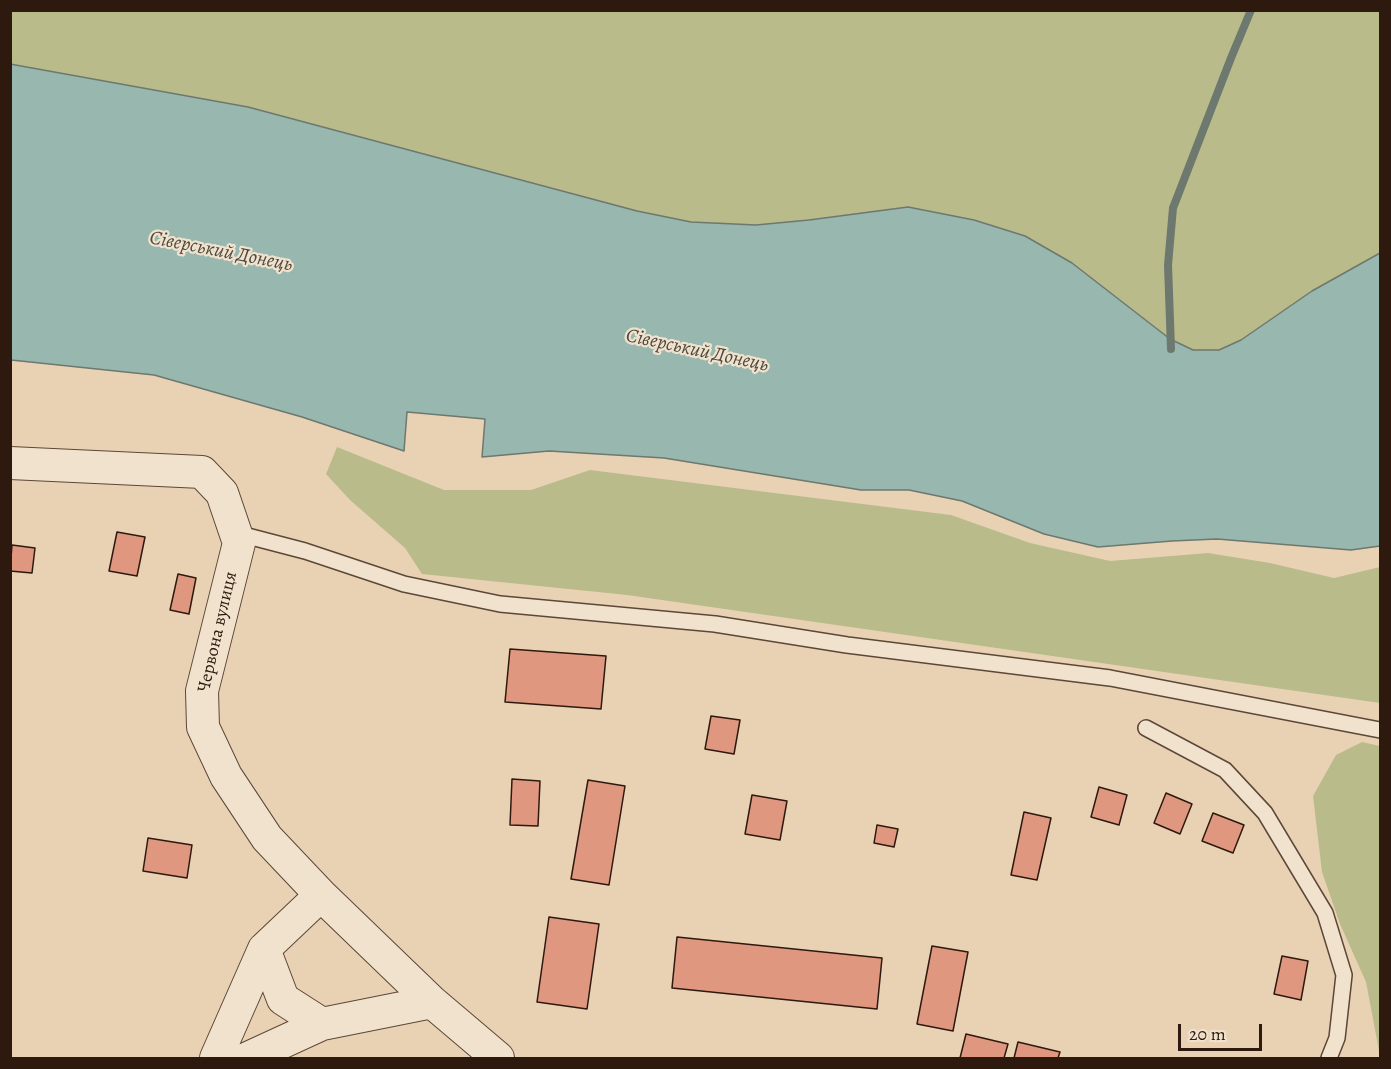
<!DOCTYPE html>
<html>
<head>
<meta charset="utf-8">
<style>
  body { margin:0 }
  #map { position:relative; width:1391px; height:1069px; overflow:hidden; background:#e9d2b4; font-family:Alegreya,serif }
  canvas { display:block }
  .frame { position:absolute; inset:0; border:12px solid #2d190e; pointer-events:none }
  .scale { position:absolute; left:1178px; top:1024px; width:84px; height:27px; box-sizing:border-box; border:3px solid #2d190e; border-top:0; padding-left:8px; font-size:18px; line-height:21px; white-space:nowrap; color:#2d190e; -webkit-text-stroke:4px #f1e2ce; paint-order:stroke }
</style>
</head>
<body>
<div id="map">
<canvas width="1391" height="1069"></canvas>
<div class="frame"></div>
<div class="scale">20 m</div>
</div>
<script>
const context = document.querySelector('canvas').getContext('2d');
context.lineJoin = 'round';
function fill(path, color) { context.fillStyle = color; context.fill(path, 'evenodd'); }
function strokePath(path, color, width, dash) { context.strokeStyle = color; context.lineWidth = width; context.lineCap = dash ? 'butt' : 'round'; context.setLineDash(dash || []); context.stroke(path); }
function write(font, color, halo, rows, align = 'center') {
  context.font = font + ' Alegreya,serif'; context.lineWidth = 4.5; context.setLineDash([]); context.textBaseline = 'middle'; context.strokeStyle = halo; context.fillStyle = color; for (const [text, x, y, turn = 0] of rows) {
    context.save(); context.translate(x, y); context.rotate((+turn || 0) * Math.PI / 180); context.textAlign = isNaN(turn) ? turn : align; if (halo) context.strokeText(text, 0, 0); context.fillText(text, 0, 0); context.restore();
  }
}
const green = new Path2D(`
  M10,11h1370v242l-68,38 -71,49 -22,10h-26l-23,-11 -98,-76 -47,-27 -51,-16 -66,-13 -99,13 -53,5 -65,-3 -54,-11 -389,-104 -237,-43z
  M337,447l107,43h87l59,-20 361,45 79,28 80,18 98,-8 62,10 64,15 46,-11v136l-753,-108 -205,-21 -17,-26 -55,-48 -24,-26z
  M1362,742l18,4v312h-1l1,-2 -14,-74 -26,-58 -18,-52 -9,-76 23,-41z`);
const water = new Path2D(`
  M10,64l238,43 389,104 54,11 65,3 53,-5 99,-13 66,13 51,16 47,27 98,76 23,11h26l22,-10 71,-49 68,-38v293l-29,4 -134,-11 -45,2 -74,6 -54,-13 -82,-33 -53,-11h-48l-197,-32 -115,-7 -67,6 3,-38 -78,-7 -3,39 -102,-34 -148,-42 -143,-15z`);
const stream = new Path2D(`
  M1171,349l-3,-84 5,-57 58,-150 20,-48`);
const building = new Path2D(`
  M117,532l28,5 -8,39 -28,-5z
  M12,545l23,3 -3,25 -22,-2z
  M178,574l18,4 -7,36 -19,-4z
  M510,649l96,7 -5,53 -96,-7z
  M711,716l29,4 -6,34 -29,-5z
  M512,779l28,2 -2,45 -28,-1z
  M588,780l37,6 -16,99 -38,-6z
  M1099,787l28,8 -8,30 -28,-8z
  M1166,793l26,11 -12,30 -26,-11z
  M752,795l35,6 -7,39 -35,-6z
  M1024,812l27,6 -14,62 -26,-5z
  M1213,813l31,12 -11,28 -31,-12z
  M877,825l21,4 -4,18 -20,-4z
  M148,838l44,7 -5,33 -44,-7z
  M549,917l50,7 -12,85 -50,-7z
  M677,937l205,21 -5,51 -205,-21z
  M932,946l36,6 -15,79 -36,-7z
  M1282,956l26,5 -7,39 -27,-6z
  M966,1034l42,10 -4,14h-44z
  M1018,1042l42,10 -2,6h-44z`);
const lane = new Path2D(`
  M236,533l69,18 99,33 96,20 215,20 132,21 263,33 270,52
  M1146,728l79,42 40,43 60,100 19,62 -7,63 -8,20`);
const street = new Path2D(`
  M10,463l192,9 20,21 17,50 -37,148 1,36 23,49 41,62 54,57 111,107 66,56
  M264,949l19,50 39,25
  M216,1058l48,-109 57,-54
  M248,1058l74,-34 110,-22`);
const streetNames = [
  ["Червона вулиця",218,632,-77]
];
const waterNames = [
  ["Сіверський Донець",221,252,11],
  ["Сіверський Донець",697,351,12]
];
fill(green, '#b9bb8b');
fill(water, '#97b7af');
strokePath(water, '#6d786f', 1.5);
strokePath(stream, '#6d786f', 8);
fill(building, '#df9780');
strokePath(building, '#2d190e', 1.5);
strokePath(lane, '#5c4738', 18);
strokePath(street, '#5c4738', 34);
strokePath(lane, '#f1e2ce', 15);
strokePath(street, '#f1e2ce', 32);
write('18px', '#2d190e', '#f1e2ce', streetNames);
write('italic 20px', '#4d483e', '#f1e2ce', waterNames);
</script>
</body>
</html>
